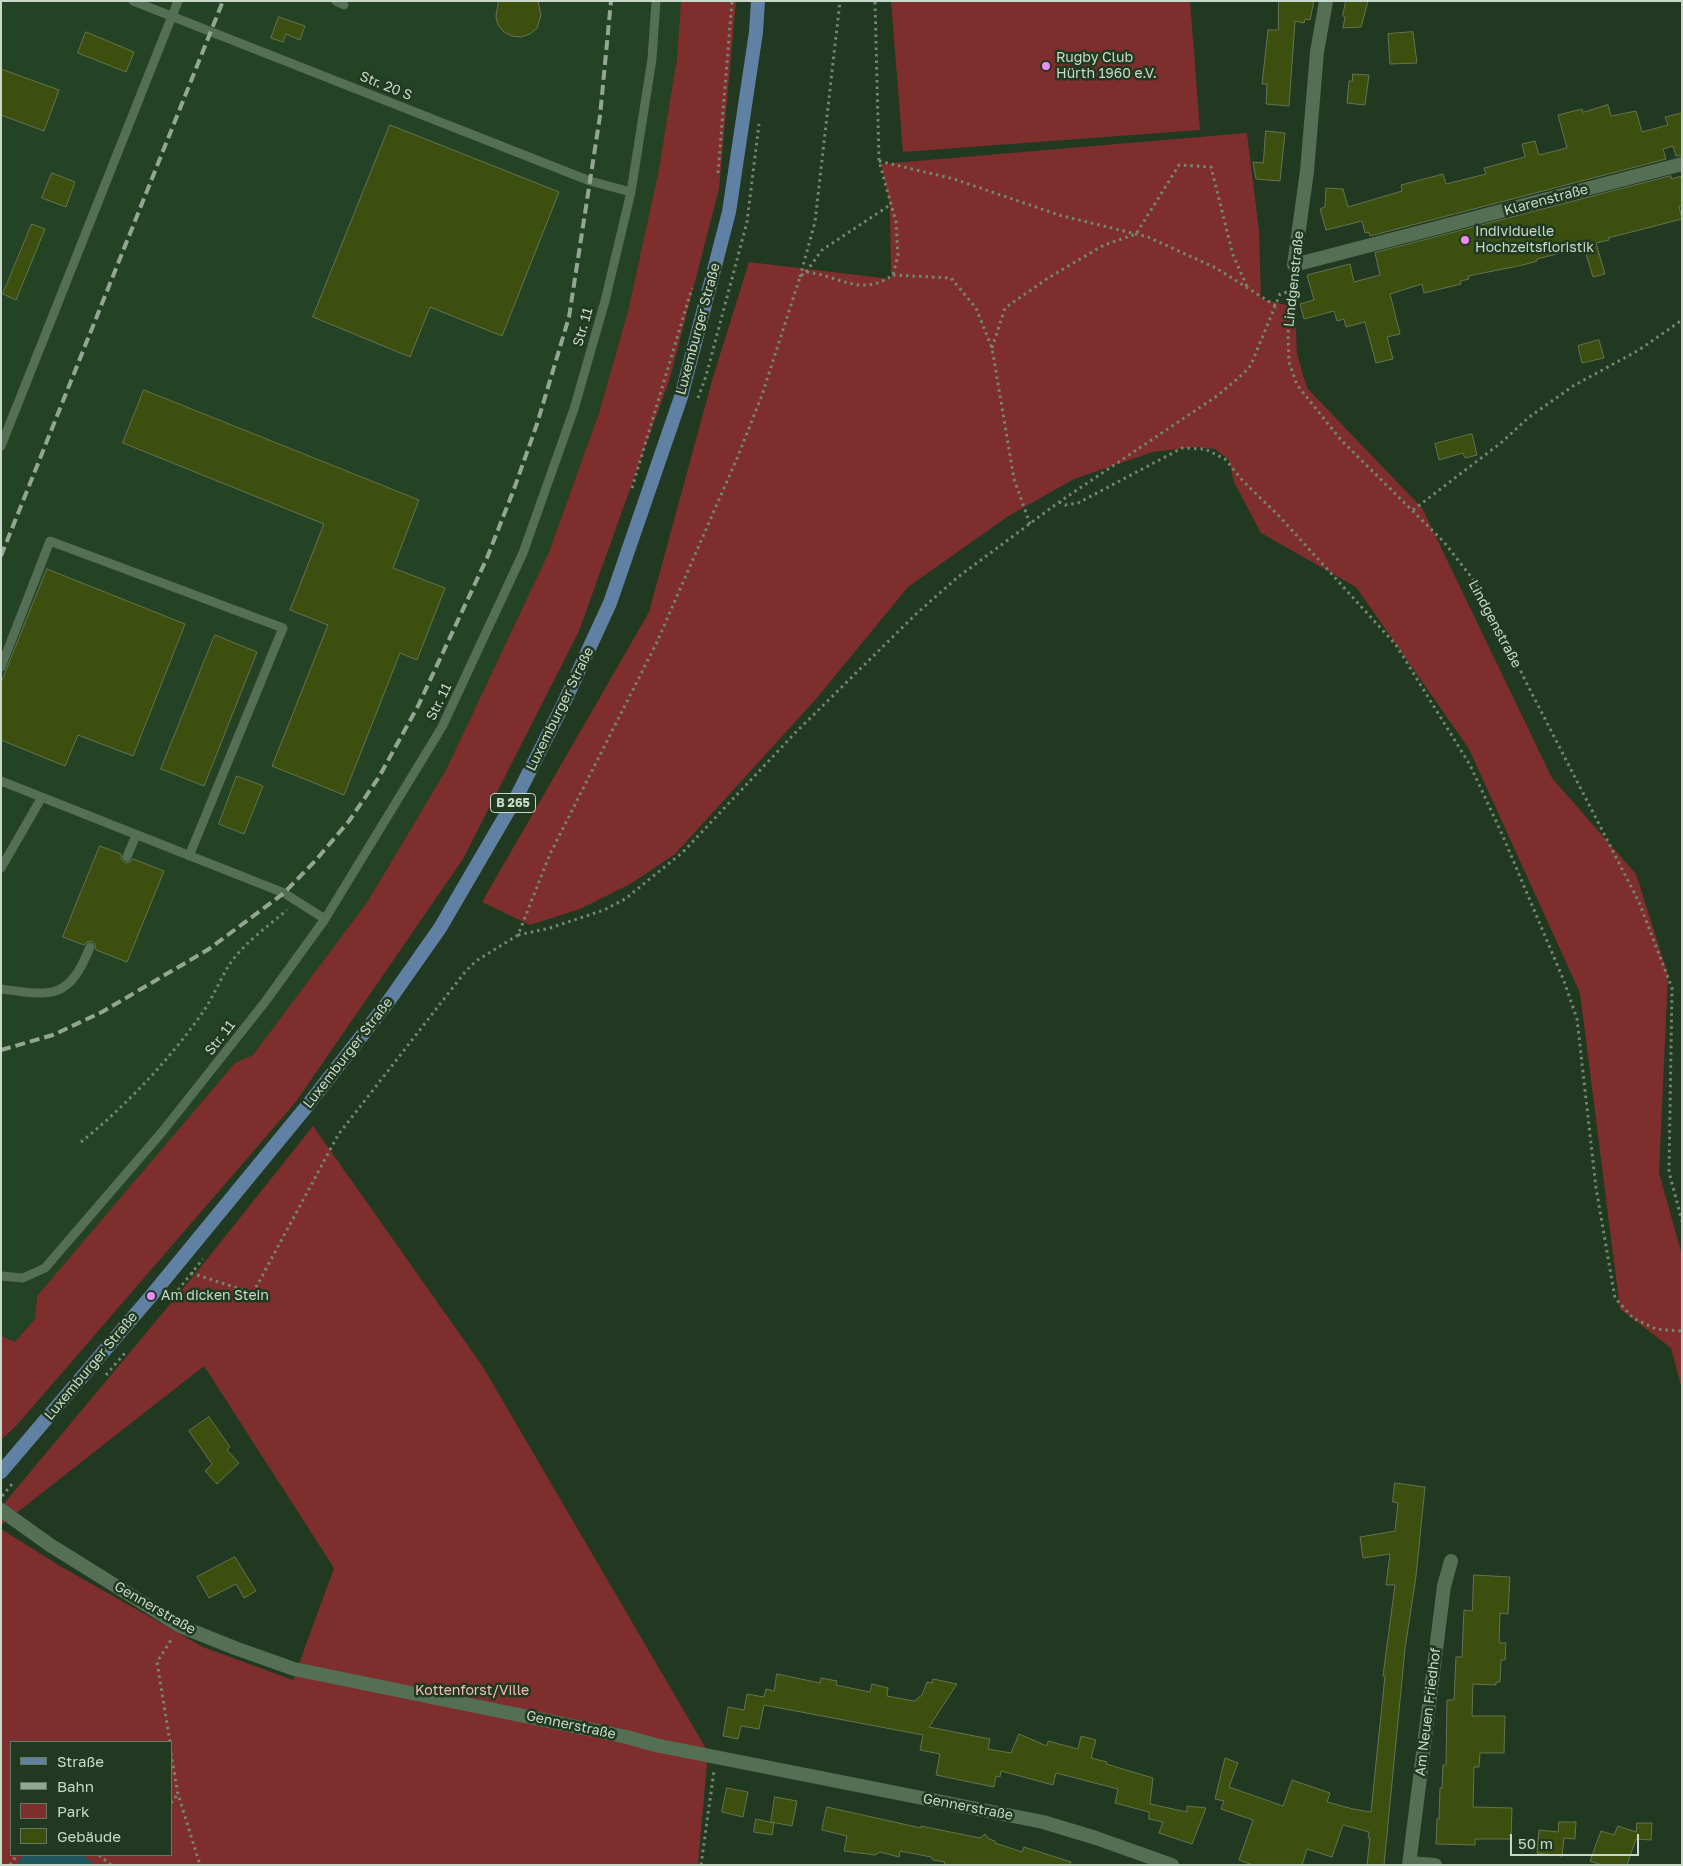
<!DOCTYPE html>
<html>
<head>
<meta charset="utf-8">
<style>
  body { margin:0 }
  #map { position:relative; width:1683px; height:1866px; overflow:hidden; background:#203920; font-family:"Golos Text",sans-serif }
  canvas { display:block }
  .frame { position:absolute; inset:0; border:2px solid #c9d9c9; pointer-events:none }
  .legend { position:absolute; left:10px; top:1741px; width:162px; height:115px; box-sizing:border-box; background:#203920; border:1px solid #647964; margin:0; padding:6px 9px; list-style:none; font-size:15px; color:#c9d9c9 }
  .legend li { display:flex; align-items:center; gap:10px; height:25px }
  .legend b { width:25px; border:1px solid #647964 }
  .scale { position:absolute; left:1510px; top:1834px; width:129px; height:22px; box-sizing:border-box; border:2px solid #c9d9c9; border-top:0; padding-left:6px; font-size:15px; line-height:18px; white-space:nowrap; color:#c9d9c9; -webkit-text-stroke:4px #203920; paint-order:stroke }
</style>
</head>
<body>
<div id="map">
<canvas width="1683" height="1866"></canvas>
<div class="frame"></div>
<ul class="legend">
<li><b style="height:6px;background:#6181a4"></b>Straße</li>
<li><b style="height:6px;background:#93a693"></b>Bahn</li>
<li><b style="height:14px;background:#7e2e2c"></b>Park</li>
<li><b style="height:14px;background:#3c4f0e"></b>Gebäude</li>
</ul>
<div class="scale">50 m</div>
</div>
<script>
const context = document.querySelector('canvas').getContext('2d');
context.lineJoin = 'round';
function fill(path, color) { context.fillStyle = color; context.fill(path, 'evenodd'); }
function strokePath(path, color, width, dash) { context.strokeStyle = color; context.lineWidth = width; context.lineCap = dash ? 'butt' : 'round'; context.setLineDash(dash || []); context.stroke(path); }
function write(font, color, halo, rows, align = 'center') {
  context.font = font + ' "Golos Text",sans-serif'; context.lineWidth = 5; context.setLineDash([]); context.textBaseline = 'middle'; context.strokeStyle = halo; context.fillStyle = color; for (const [text, x, y, turn = 0] of rows) {
    context.save(); context.translate(x, y); context.rotate((+turn || 0) * Math.PI / 180); context.textAlign = isNaN(turn) ? turn : align; if (halo) context.strokeText(text, 0, 0); context.fillText(text, 0, 0); context.restore();
  }
}
const built = new Path2D(`
  M1,1h680l-4,57 -19,116 -30,137 -29,102 -50,139 -103,218 -78,131 -115,154 -18,8 -198,233 -2,23 -20,24 -14,-7z`);
const green = new Path2D(`
  M681,1h55l-17,188 -49,189 -91,253 -116,228 -168,244 -278,322 -16,15v-104l14,6 20,-23 2,-23 198,-233 18,-8 115,-154 78,-131 103,-218 50,-139 29,-102 30,-137 19,-116z
  M891,1h299l10,129 -297,22z
  M1247,133l12,99 2,67 34,8 2,47 10,34 115,120 130,270 84,96 32,101 -9,198 23,82v134l-11,-41 -51,-39 -40,-316 -111,-244 -113,-162 -95,-54 -27,-51 -5,-22 -14,-11 -20,-2 -42,5 -79,27 -67,38 -99,70 -92,112 -141,155 -43,29 -52,26 -50,16 -48,-23 167,-290 64,-235 36,-115 142,17 -1,-74 -9,-41z
  M313,1126l170,241 225,385 -10,113h-602l-14,-10h89v-113h-160v113h12l-6,10h-16v-336l59,37 143,81 90,33 41,-112 -130,-202 -203,159v-18l195,-234z`);
const water = new Path2D(`
  M23,1855h59l14,10h-79z`);
const building = new Path2D(`
  M499,1h39l3,14 -4,13 -7,6 -9,3 -9,-1 -8,-4 -6,-7 -2,-8z
  M1279,1h35l-4,19 -5,-1 -1,4 -9,-2 -6,85 -23,-2 1,-20h-5l6,-54h10z
  M1346,1h22l-7,26 -18,1 2,-11 -2,-1z
  M279,17l26,9 -5,14 -14,-6 -3,8 -12,-4z
  M86,32l48,20 -8,20 -48,-19z
  M1413,32l4,31 -27,1 -2,-30z
  M1,69l58,21 -15,41 -43,-16z
  M1353,74l16,1 -4,30 -18,-2 2,-22h3z
  M1608,105l3,11 25,-5 6,21 26,-7 -3,-8 17,-4v42l-6,1 -3,-10 -10,3 3,10 -296,77 -1,-4 -4,1 -3,-12 -36,9 -6,-21 5,-2 1,-19 17,1 5,18 54,-16 -1,-6 42,-11 3,10 40,-10 -2,-6 41,-11 -3,-13 13,-3 4,14 28,-7 -9,-33 24,-6 1,3z
  M390,125l169,67 -57,144 -72,-29 -20,50 -97,-40z
  M1266,131l19,2 -5,48 -24,-2 -3,-17 10,1z
  M52,173l23,9 -9,25 -24,-9z
  M1671,176v3l11,-3v30h-3l3,13 -74,19 1,2 -13,3 9,31 -12,3 -9,-30 -47,12v2l-14,4 -55,11 1,3 -9,2 1,3 -37,9 -2,-9 -32,10 10,40 -13,3 6,22 -17,4 -11,-41 -19,5 -2,-8 -7,2 -3,-10 -30,8 -4,-15 14,-4 -7,-25 43,-11 4,18 26,-7 -5,-22z
  M32,224l13,5 -29,71 -13,-6z
  M1599,340l5,18 -22,5 -4,-17z
  M144,390l275,110 -26,68 52,20 -28,72 -17,-7 -56,142 -72,-29 56,-141 -38,-15 34,-86 -201,-81z
  M1472,434l5,21 -12,3 -2,-5 -24,7 -4,-16z
  M47,569l138,55 -52,132 -55,-21 -13,31 -64,-26v-57z
  M215,635l42,17 -53,134 -43,-17z
  M237,776l26,10 -19,48 -25,-10z
  M100,846l21,8 1,6 3,3 5,-1 3,-3 31,12 -37,91 -31,-12 -1,-6 -3,-3 -5,1 -3,3 -21,-8z
  M209,1417l21,30 -3,3 12,13 -22,21 -12,-13 7,-7 -23,-33z
  M1395,1483l30,4 -9,89 -11,73 -21,216h-17l3,-27h-2l1,-6 -26,-7 -11,32 -25,-8 -5,16h-49l-14,-5 14,-40 -32,-11 3,-8 -9,-2 10,-41 13,5 -9,24 54,19 9,-26 38,13 -3,9 26,7 18,3 14,-136h-2l12,-91h-9l4,-31 -27,4 -3,-21 35,-6 3,-28 -5,-1z
  M235,1557l21,34 -12,7 -8,-14 -27,14 -12,-21z
  M1474,1575l36,2 -2,37 -8,-1 -1,30h7l-1,17h-4l-1,22h-4v3l-23,-1 -1,32h33l-1,37h-24l-1,14h-5l-1,40 39,1 -1,31h-36v6l-39,-1 1,-25h2l1,-31h2l1,-23h3l1,-65h7l2,-43h6l2,-47 8,1z
  M777,1674l43,9 1,-5 16,3 -1,4 34,7 2,-8 16,4 -1,8 27,5 8,-6 5,-13 5,1 1,-4 24,5 -28,43 61,12 -2,10 23,4 8,-19 28,12 1,-5 30,8 3,-13 15,4 -5,18 16,4 -1,2 47,14 -3,26 37,8v-6l19,2 -14,36 -33,-11 4,-11 -14,-3v-7l-34,-9 3,-14 -62,-16 -3,12 -52,-14 -1,6 -4,-1 -2,11 -58,-12 4,-21 -20,-4 3,-15 -159,-30 -5,24 -18,-3 -3,13 -15,-3 5,-29 16,3 3,-16 17,3 2,-8 8,2z
  M727,1788l21,4 -5,25 -21,-5z
  M775,1797l22,4 -5,25 -21,-4z
  M827,1807l94,21v-2l59,12 5,-4 4,5 6,2v2l27,9 2,-5 47,15 -1,3h-126l1,-3 -12,-2 -2,-3 -31,-6 -1,6 -19,-5 -5,3 -31,-4 3,-15 -25,-6z
  M756,1819l18,4 -2,12 -18,-3z
  M1559,1822h17l-1,17 -11,-1 -2,18 -25,-3 2,-23 19,2z
  M1637,1823h15l-1,17 -15,-1 -9,26h-25l-12,-4 11,-30 13,4 4,-9 18,6z`);
const path = new Path2D(`
  M879,161l75,18 105,36 89,22 68,31 60,38
  M718,173l14,-172
  M806,272l16,-22 68,-45
  M893,275l58,3 25,30 16,40 22,131 16,45
  M800,277l15,-55 25,-221
  M1292,278l-4,56 1,28 8,23 44,55 103,102 28,36 19,31 34,71 114,222 33,86 -3,184 13,49
  M992,348l13,-40 43,-30 56,-33 32,-11 43,-69 32,2 22,88 15,34
  M698,398l8,-22 41,-154 12,-98
  M632,488l60,-200
  M1059,502l6,3 13,-2 104,-55 23,1 20,10 18,22 36,35 117,129 74,120 32,69 62,147 13,38 19,169 19,110 18,20 23,11 26,2
  M1413,510l89,-68 26,-24 45,-32 66,-36 43,-30
  M518,935l32,-7 54,-18 21,-11 58,-47 112,-119 121,-119 42,-37 101,-75 158,-106 27,-23 7,-8 29,-71 10,-3
  M81,1142c44,-35 90,-84 122,-130 10,-15 17,-32 26,-47 14,-21 39,-39 58,-55
  M191,1273l62,20 85,-158 127,-163 11,-11 42,-26 32,-81 107,-212 81,-186 24,-61 38,-118 5,-5c35,3 54,26 88,3l5,-20 -2,-33 -17,-61 -4,-160
  M174,1295l29,-36
  M106,1375l19,-22
  M2,1496l10,-12
  M170,1742l-13,-80 16,-25
  M171,1753l7,41 22,71
  M171,1803l6,-8
  M99,1855l12,10
  M10,1865l7,-10
  M701,1865l13,-94`);
const service = new Path2D(`
  M133,1l457,180 41,11
  M336,1l8,4
  M1,446l177,-445
  M1,667l49,-126 233,87 -94,228
  M1,781l283,112 41,26
  M127,857l9,-22
  M1,868l41,-71
  M1,989c51,7 68,11 89,-42
  M1,1276l22,2 22,-10 117,-136 103,-130 60,-83 117,-192 81,-174 51,-144 31,-108 26,-109 21,-133 4,-58`);
const minor = new Path2D(`
  M1326,1l-9,51 -10,119 -13,94 388,-101
  M1410,1863l25,2
  M1409,1865l35,-279 7,-25`);
const tertiary = new Path2D(`
  M1,1510l49,35 130,81 55,22 59,21 333,68 28,8 388,77 53,16 76,27`);
const primary = new Path2D(`
  M1,1472l150,-176 156,-190 81,-104 52,-74 77,-132 45,-89 48,-104 71,-206 48,-185 27,-180 2,-31`);
const rail = new Path2D(`
  M1,556l222,-555
  M1,1050l52,-15 49,-23 107,-63 75,-56 32,-33 33,-39 30,-44 39,-71 69,-148 27,-69 23,-65 32,-107 31,-201 11,-115`);
const markers = [
  [1046,66,5,"#ef8bf7"],
  [1465,240,5,"#ef8bf7"],
  [151,1296,5,"#ef8bf7"]
];
const shields = [
  [513,803,45]
];
const shieldNames = [
  ["B 265",513,803]
];
const poiNames = [
  ["Rugby Club",1056,58],
  ["Hürth 1960 e.V.",1056,74],
  ["Individuelle",1475,232],
  ["Hochzeitsfloristik",1475,248],
  ["Am dicken Stein",161,1296]
];
const streetNames = [
  ["Str. 20 S",386,86,22],
  ["Klarenstraße",1546,200,-15],
  ["Lindgenstraße",1294,279,-84],
  ["Str. 11",583,327,-74],
  ["Luxemburger Straße",698,329,-75],
  ["Lindgenstraße",1495,624,62],
  ["Str. 11",439,702,-64],
  ["Luxemburger Straße",560,709,-64],
  ["Str. 11",220,1038,-52],
  ["Luxemburger Straße",348,1053,-52],
  ["Luxemburger Straße",91,1366,-50],
  ["Gennerstraße",155,1608,30],
  ["Am Neuen Friedhof",1428,1712,-83],
  ["Gennerstraße",571,1725,12],
  ["Gennerstraße",968,1807,11]
];
const parkNames = [
  ["Kottenforst/Ville",472,1691]
];
fill(built, '#244325');
fill(green, '#7e2e2c');
fill(water, '#1e585e');
fill(building, '#3c4f0e');
strokePath(building, '#667350', 1);
strokePath(path, '#738773', 3, [2.5, 4]);
strokePath(service, '#546f54', 9);
strokePath(minor, '#546f54', 14);
strokePath(tertiary, '#546f54', 14);
strokePath(primary, '#6181a4', 14);
strokePath(rail, '#93a693', 4, [10, 5]);
for (const [x, y, r, color] of markers) { const dot = new Path2D(); dot.arc(x, y, r, 0, 2 * Math.PI); context.fillStyle = color; context.fill(dot); strokePath(dot, '#203920', 2); }
for (const [x, y, w] of shields) { const box = new Path2D(); box.roundRect(x - w / 2, y - 9.5, w, 19, 4); context.fillStyle = '#203920'; context.fill(box); strokePath(box, '#c9d9c9', 1); }
write('bold 12px', '#c9d9c9', null, shieldNames);
write('14px', '#c9d9c9', '#203920', poiNames, 'left');
write('14px', '#c9d9c9', '#203920', streetNames);
write('14px', '#f9bbb6', '#203920', parkNames);
</script>
</body>
</html>
